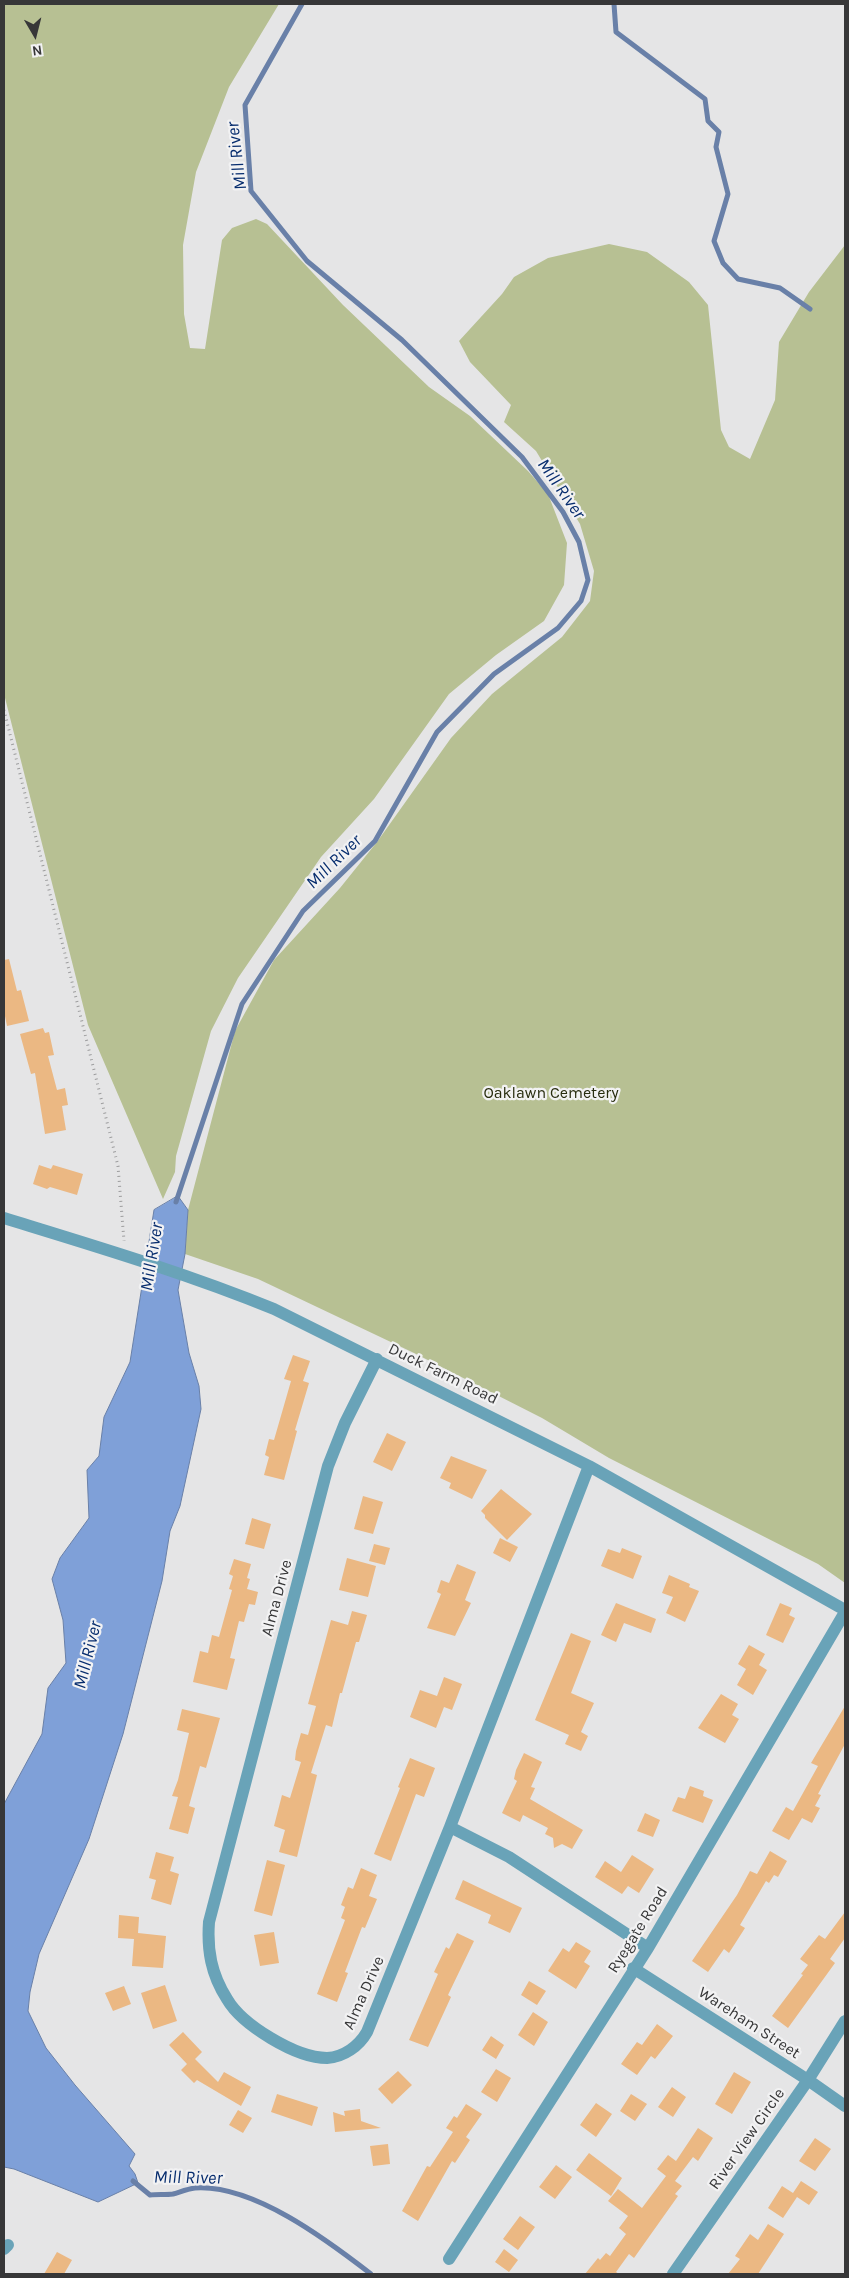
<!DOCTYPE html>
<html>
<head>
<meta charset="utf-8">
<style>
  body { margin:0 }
  #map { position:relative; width:849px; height:2278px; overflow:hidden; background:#e5e5e6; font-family:Karla,sans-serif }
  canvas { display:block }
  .frame { position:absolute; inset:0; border:5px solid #373738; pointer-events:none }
  .north { position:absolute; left:10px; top:10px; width:50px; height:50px; -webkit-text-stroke:4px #f2f2f3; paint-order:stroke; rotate:172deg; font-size:14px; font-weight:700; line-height:20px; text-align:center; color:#373738 }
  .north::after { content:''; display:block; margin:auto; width:18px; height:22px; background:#373738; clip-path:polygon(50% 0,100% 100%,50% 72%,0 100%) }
</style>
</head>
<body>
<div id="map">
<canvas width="849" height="2278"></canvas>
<div class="frame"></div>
<div class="north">N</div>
</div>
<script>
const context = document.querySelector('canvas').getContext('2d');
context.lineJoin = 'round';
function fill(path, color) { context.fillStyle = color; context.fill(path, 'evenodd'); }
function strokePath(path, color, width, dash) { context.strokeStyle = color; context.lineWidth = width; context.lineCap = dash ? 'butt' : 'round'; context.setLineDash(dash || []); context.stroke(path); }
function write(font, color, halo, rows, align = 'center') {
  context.font = font + ' Karla,sans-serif'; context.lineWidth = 4.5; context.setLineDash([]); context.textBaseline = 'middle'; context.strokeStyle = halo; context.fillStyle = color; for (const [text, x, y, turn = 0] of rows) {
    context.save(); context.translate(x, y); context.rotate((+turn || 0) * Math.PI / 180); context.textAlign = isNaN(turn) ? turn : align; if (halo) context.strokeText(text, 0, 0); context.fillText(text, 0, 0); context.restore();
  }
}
const green = new Path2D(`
  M4,4h275l-50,83 -33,85 -13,73 1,69 6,34 15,1 17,-109 10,-12 24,-9 11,5 76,81 86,82 41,29 58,55 20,23 19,49 -3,42 -20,36 -48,34 -47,39 -75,105 -53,58 -83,121 -27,53 -35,125 -1,16 -12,27 -75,-174 -84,-331z
  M609,244l38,8 42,30 19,23 13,125 8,17 21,12 25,-59 4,-58 30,-50 36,-47v1338l-27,-19 -209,-106 -67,-40 -128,-65 -156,-74 -73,-25 3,-44 47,-179 39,-71 66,-72 37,-46 74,-104 41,-44 70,-57 28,-36 4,-30 -14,-47 -44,-73 -32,-29 7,-17 -41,-43 -11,-21 43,-47 12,-17 34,-19z`);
const water = new Path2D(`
  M178,1196l10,14 -3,44 -7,36 11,63 10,33 2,23 -21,97 -10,25 -8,50 -39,153 -34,105 -50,115 -9,38 -2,19 18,37 29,37 60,69 -6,12 6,8 3,9 -40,19 -84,-33 -10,-2v-363l38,-70 6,-46 18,-25 -3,-43 -11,-41 8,-21 29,-40 -2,-48 12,-14 5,-39 26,-55 24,-152z`);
const stream = new Path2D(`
  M614,4l2,28 89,67 3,22 11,11 -3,15 12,47 -14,47 9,22 15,16 42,9 30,21
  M176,1202l66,-198 61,-93 72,-70 62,-109 57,-58 64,-46 23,-27 7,-21 -9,-38 -16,-30 -41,-55 -120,-117 -95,-79 -56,-70 -6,-86 57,-101
  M133,2181l17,14c7,-1 15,0 23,-1 7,-2 14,-5 22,-6 58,-4 132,52 176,86`);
const building = new Path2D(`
  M9,959l8,32 4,-1 8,31 -22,5 -3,-15v-51z
  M43,1028l2,5 4,-1 5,23 -6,1 9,34 8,-2 3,17 -6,1 4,24 -21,4 -10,-61 -4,1 -11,-40z
  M39,1165l12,4 2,-4 30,9 -6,21 -27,-8 -3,2 -14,-5z
  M293,1355l17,6 -7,20 6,2 -14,47 2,1 -13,49 -20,-5 5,-18 -4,-2 4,-16 5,1 17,-59 -7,-2z
  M387,1433l19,9 -14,29 -19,-9z
  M451,1456l36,14 -15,29 -23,-11 2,-5 -11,-5z
  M501,1489l31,25 -25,26 -22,-22v-3l-4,-4z
  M363,1496l20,6 -10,32 -19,-5z
  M252,1518l19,6 -7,25 -19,-5z
  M500,1538l18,9 -8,15 -17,-9z
  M374,1544l16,4 -5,17 -16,-4z
  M622,1548l20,8 -9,23 -32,-13 7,-17 12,4z
  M347,1558l29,8 -8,31 -29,-7z
  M234,1559l17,5 -4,14 3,1 -3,10 11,3 -3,13 -6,-1 -5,18 -5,-1 -9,37 5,1 -8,31 -34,-8 7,-31 8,2 4,-18 7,2 13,-47 -3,-1 4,-13 -4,-2z
  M457,1564l19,8 -11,28 6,3 -16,33 -28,-8 14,-34 -4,-2 4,-12 8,3z
  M669,1575l21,9 -1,3 10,4 -14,31 -19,-9 7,-16 -11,-4z
  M616,1603l40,16 -5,14 -27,-10 -8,19 -15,-7z
  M780,1603l12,5 -3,7 6,3 -12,25 -17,-8z
  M352,1611l15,4 -8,27h-3l-14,51h-2l-8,34 -6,-2 -15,48 6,2 -20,82 -18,-5 6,-22 -11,-4 8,-31 8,3 11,-36 -6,-2 1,-9 5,-18 7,2 8,-29 -8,-2 23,-84 17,5z
  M571,1633l20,8 -20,52 23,10 -13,29 7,4 -7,15 -16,-7 4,-9 -34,-15z
  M749,1645l16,9 -6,11 8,5 -14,25 -16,-10 9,-16 -8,-5z
  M444,1677l18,7 -10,26 -8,-3 -8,21 -26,-11 10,-27 17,6z
  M721,1694l17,10 -6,11 7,4 -14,24 -27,-15z
  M845,1706v38l-27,50 3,1 -6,11 5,2 -8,15 -10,-5 -13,22 -17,-9 14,-24 7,4 25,-45 -7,-3z
  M182,1709l38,9 -14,50 -6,-2 -11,40 6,2 -7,26 -19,-5 9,-32 -6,-1 6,-16 11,-47 -12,-3z
  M524,1753l18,9 -11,25 4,1 -5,11 53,31 -11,19 -10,-5 -8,4 -1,-10 -8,-4 3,-6 -25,-13 -3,7 -18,-9 15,-32 -3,-2 2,-9z
  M410,1758l25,10 -11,29 -8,-3 -25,67 -17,-7 26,-66 -2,-1z
  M690,1786l14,5 -1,5 10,4 -10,23 -31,-12 6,-14 7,2z
  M645,1813l15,7 -7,17 -16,-6z
  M770,1851l17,10 -9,16 -4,-2 -5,8 -3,-2 -26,44 5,3 -16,25 -5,-4 -16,23 -16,-11 45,-66 13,-24 7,3z
  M156,1852l18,5 -4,14 9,3 -8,31 -20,-6 5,-19 -7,-2z
  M632,1855l22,14 -15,24 -11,-7 -6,8 -27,-17 10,-16 16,11z
  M267,1860l18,5 -13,51 -18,-5z
  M361,1868l16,7 -8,21 8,3 -12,29 -3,-1 -17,45 3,1 -11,29 -20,-8 28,-74 -4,-2 4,-11 -4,-2 7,-18 5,2z
  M463,1880l59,28 -12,25 -22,-10 3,-8 -36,-16z
  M845,1912v26l-15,21 5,4 -47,65 -16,-12 31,-41 -2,-1 7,-9 -8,-6 19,-24 6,4z
  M119,1915l20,2 -1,16 28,3 -3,32 -31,-2 2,-27 -16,-1z
  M274,1932l5,31 -19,3 -6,-31z
  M457,1933l17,8 -26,54 3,2 -23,50 -19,-7 29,-66 -4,-2 12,-25 3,2z
  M576,1942l15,9 -7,11 6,4 -14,23 -28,-18 15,-23 6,4z
  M529,1981l17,10 -9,14 -16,-10z
  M165,1985l12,36 -24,8 -12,-36z
  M124,1986l7,18 -18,7 -8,-18z
  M533,2012l15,10 -14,24 -16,-11z
  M657,2024l16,12 -18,23 -4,-3 -14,19 -16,-11 16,-22 5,3z
  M183,2032l19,20 -7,7 23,23 6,-10 27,15 -10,19 -44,-26 -3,3 -13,-13 6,-6 -18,-19z
  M491,2036l13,9 -8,14 -14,-9z
  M496,2069l15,9 -14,24 -16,-10z
  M398,2071l14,14 -20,19 -14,-15z
  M734,2072l17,10 -19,32 -17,-10z
  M672,2087l14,10 -13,20 -15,-10z
  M277,2094l41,13 -6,19 -41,-14z
  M631,2094l16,10 -12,17 -15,-10z
  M596,2103l16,11 -16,23 -16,-12z
  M466,2104l16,10 -16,23 4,3 -15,23 -3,-2 -34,60 -16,-10 25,-45 3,1 23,-35 -7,-4 8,-12 3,2z
  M360,2109l1,12 20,7 -46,4 -2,-20 12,4 -1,-5z
  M238,2110l14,8 -9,15 -14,-8z
  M698,2128l15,10 -15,23 -5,-4 -18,24 7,5 -7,8 3,2 -44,62 -5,-4 -13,18 3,2h-34l13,-16 2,2 6,-7 4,3 16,-22 -7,-6 9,-12 -20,-15 10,-12 24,19 24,-32 -9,-7 11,-14 8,6z
  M815,2138l16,11 -16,22 -16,-10z
  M388,2144l2,20 -17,2 -3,-20z
  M589,2153l33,25 -11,18 -35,-26z
  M556,2165l16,12 -17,22 -16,-12z
  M801,2181l17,11 -9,13 -12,-8 -14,21 -15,-10 14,-22 11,7z
  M520,2216l15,11 -17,23 -15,-11z
  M768,2224l16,10 -26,40h-30l12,-15 -5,-3 15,-22 8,6z
  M504,2249l14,11 -9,12 -14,-10z
  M57,2252l15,8 -8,14h-20z`);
const path = new Path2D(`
  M4,710l114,456 6,75`);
const street = new Path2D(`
  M4,1218c91,28 182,55 270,91l315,157 256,144
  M377,1359l-32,64 -17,43 -119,456c-2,28 2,52 18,77 15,26 69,59 100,59 17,-1 32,-12 40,-26l83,-205 139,-361
  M450,1827l59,30 139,91
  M633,1968l175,112 37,26
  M4,2249l4,-4
  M449,2259l199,-311 197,-336
  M673,2274l135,-194 37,-59`);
const parkNames = [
  ["Oaklawn Cemetery",551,1093]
];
const streetNames = [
  ["Duck Farm Road",443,1374,26],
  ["Alma Drive",277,1598,-75],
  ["Ryegate Road",638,1930,-58],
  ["Alma Drive",364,1993,-66],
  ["Wareham Street",749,2023,33],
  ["River View Circle",747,2139,-55]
];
const waterNames = [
  ["Mill River",237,156,-97],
  ["Mill River",561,489,55],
  ["Mill River",334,862,-44],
  ["Mill River",152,1257,-81],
  ["Mill River",88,1655,-76],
  ["Mill River",188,2178,1]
];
fill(green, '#b7c093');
fill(water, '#7fa0d8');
strokePath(water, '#6980a8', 1);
strokePath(stream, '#6980a8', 5);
fill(building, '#ebb883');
strokePath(path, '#9d9d9e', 3, [1, 4]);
strokePath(street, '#69a3b8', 12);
write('16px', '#282d0f', '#f2f2f3', parkNames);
write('16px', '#373738', '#f2f2f3', streetNames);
write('italic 18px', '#072d6e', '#f2f2f3', waterNames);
</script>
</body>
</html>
